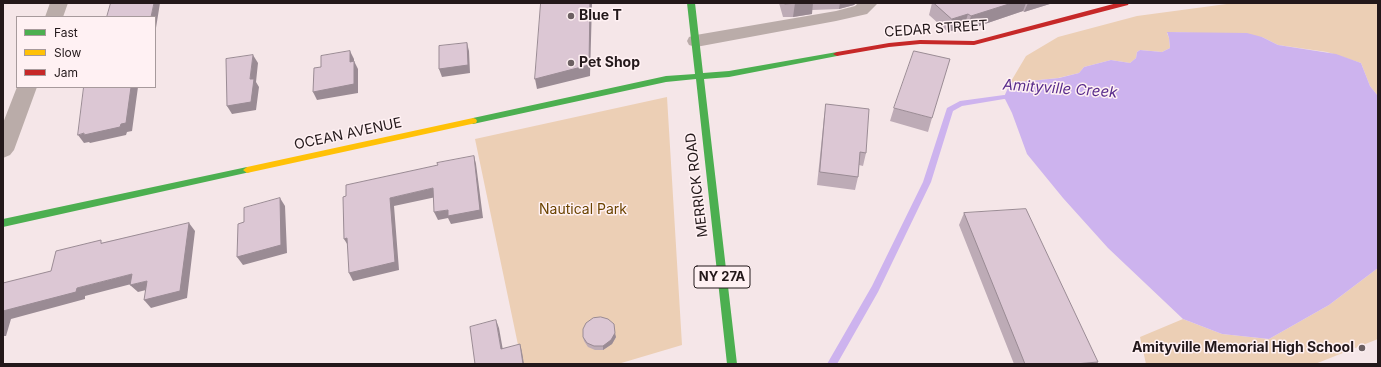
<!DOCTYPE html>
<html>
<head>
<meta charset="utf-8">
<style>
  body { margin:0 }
  #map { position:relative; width:1381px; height:367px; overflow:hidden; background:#f5e6e8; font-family:Inter,sans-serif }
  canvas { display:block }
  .frame { position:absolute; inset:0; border:4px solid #23181a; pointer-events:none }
  .legend { position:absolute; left:16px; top:16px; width:140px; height:72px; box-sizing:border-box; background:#fff1f3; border:1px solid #a79a9c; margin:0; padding:5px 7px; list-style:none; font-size:12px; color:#23181a }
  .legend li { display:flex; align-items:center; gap:8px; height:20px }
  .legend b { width:20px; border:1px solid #a79a9c }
</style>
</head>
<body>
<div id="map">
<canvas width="1381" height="367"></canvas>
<div class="frame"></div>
<ul class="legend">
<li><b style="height:5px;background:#4caf50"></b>Fast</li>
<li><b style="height:5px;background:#ffc107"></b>Slow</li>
<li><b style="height:5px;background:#c62828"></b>Jam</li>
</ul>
</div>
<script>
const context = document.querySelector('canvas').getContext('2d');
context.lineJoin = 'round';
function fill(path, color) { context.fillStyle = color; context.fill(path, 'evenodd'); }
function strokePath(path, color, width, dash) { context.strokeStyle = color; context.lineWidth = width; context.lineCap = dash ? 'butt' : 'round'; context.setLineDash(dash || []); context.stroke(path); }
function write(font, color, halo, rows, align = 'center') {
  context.font = font + ' Inter,sans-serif'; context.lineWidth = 3; context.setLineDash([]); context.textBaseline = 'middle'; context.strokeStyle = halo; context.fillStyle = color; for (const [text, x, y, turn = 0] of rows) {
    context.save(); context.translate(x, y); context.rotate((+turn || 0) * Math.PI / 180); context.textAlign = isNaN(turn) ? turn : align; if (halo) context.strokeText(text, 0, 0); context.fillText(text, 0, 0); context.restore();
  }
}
const green = new Path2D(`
  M1234,3h144v93l-8,-10 -9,-23 -34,-11 -49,-7 -16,-8 -85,-5 -10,1 2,5 1,10 -8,4 -22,-2 -3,2 -1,6 -6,5 -19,-3 -27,7 -5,6 -21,5 -48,5 16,-27 32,-19 79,-21z
  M667,97l15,248 -64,19h-96l-47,-225z
  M1378,268v71l-63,25h-169l-6,-27 43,-18 39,15 47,5 60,-34z`);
const water = new Path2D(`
  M1167,32l80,1 15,4 16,8 58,9 25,9 9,23 8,10v172l-49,37 -60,34 -47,-5 -39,-15 -75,-71 -45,-50 -36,-44 -15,-41 -8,-16 6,-14 49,-5 20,-5 5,-6 27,-7 19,3 6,-5 1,-6 3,-2 22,2 8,-4 -1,-10z`);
const stream = new Path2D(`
  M1004,95l11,1 4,2 -4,2 -11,-1 -42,7 -9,5 -22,71 -53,110 -41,72h-10l45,-78 51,-104 24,-74 13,-7z`);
const street = new Path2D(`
  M50,3h18l-5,14h-18z
  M858,3l19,1 -10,10 -31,7 -140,26 -7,-2 -2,-4 2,-4 7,-2 140,-24 19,-5z
  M17,87h20l-23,63 -4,5 -7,3v-35z`);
const fast = new Path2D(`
  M687,3h8l8,70 26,-2 108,-19 4,2 -4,2 -108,21 -25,2 33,285h-10l-31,-285 -30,3 -193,42 -4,-3 4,-3 193,-42 29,-2z
  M247,167l4,3 -1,2 -247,55v-8z`);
const slow = new Path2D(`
  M473,118l3,1 1,2 -1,2 -229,50 -4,-3 4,-3z`);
const jam = new Path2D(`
  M1117,3h12l-1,2 -154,40 -54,-1 -31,3 -52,9 -4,-2 4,-2 52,-9 31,-3 54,1z`);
const wall = new Path2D(`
  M779,3h77l-2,2 -15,4 -27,1v4l-19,3h-10z
  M932,3h121l-29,9 -1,-1 -56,19 -3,-3 -16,5 -19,-17z
  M826,104l40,49 -3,13 -4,-1 -1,12 -3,13 -38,-5 7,-68z
  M894,108l38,10 -4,14 -38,-11z
  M964,213l134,149 -1,2h-83l-55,-139z
  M583,337h33l-4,7 -9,6h-8l-7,-3 -4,-6z`);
const shadedWall = new Path2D(`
  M154,3h6l-5,31v-17h-4z
  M590,3h2l-2,73 -53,13 -2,-10z
  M795,3h18l-1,11 -19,3z
  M840,3h16l-2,2 -15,4z
  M1012,3h14l-3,8 -56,19 4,-14z
  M1028,3h25l-29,9z
  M968,14l-4,13 -16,5 4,-13z
  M467,43l2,8 1,22 -28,4 -3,-8z
  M350,51l4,8v11l-4,-8z
  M253,55l5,8 -2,19 3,5 -3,23 -24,4 -5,-8 23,-27z
  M354,61l4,8v24l-41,7 -4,-8z
  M131,87h7l-6,44 -5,1 -1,3 -36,8 -1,-1 -5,1 -6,-8 43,-11z
  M474,156l2,8 7,54 -32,6 -3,-6 -10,2 -4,-8 14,-2z
  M433,188l3,9 -42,9 5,64 -46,11 -4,-8 41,-75z
  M280,198l5,8 2,47 -44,12 -6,-8z
  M189,223l6,8 -8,67 -36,10 -7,-8z
  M347,238l2,9 -5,-8z
  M132,274l7,8 -54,14v3l-74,20 -5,17h-3v-25l74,-23z
  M147,281l7,7 -16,4 -8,-7z
  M496,320l3,8 5,28 -3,-7z
  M615,333l1,4 -4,7 -9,6v-4z
  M520,344l2,8 2,12h-1z`);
const building = new Path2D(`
  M111,3h43l-3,14h-44z
  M541,3h49l-1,62 -54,14z
  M784,3h14l-13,1z
  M934,3h78l-41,13 -3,-2 -16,5z
  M467,43l1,22 -29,4v-23z
  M350,51v11l4,-1v23l-41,8 1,-24 7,-1v-11z
  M914,51l36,8 -18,59 -38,-10z
  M253,55l-3,24h4l-3,23 -24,4 -1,-47z
  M84,87h47l-5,36 -5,1 -1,3 -36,8v-2l-6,2z
  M826,104l43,5 -3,44 -6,-1 -2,25 -38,-5z
  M474,156l6,54 -32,6v-6l-14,2 -1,-24 -43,10 5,64 -46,11 -2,-35 -3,1 -1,-42 3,-1v-11l92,-20 -1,-2z
  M280,198l1,47 -44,12 1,-33 6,-2v-14z
  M1026,209l72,153 -23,2h-50l-61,-151z
  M189,223l-9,68 -36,9 3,-19 -17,4 2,-11 -55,14 -1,4 -73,19v-28l48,-12 5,-20 45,-11v3z
  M601,317l7,2 6,5 1,9 -4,7 -8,6h-9l-7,-3 -4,-6v-8l3,-6 7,-5z
  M496,320l5,29 19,-5 3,20h-48l-5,-37z`);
const markers = [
  [571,16,4,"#6c6062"],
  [571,63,4,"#6c6062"],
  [1362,348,4,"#6c6062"]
];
const shields = [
  [722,277,56]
];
const shieldNames = [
  ["NY 27A",722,277]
];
const poiNames = [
  ["Blue T",579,16],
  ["Pet Shop",579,63],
  ["Amityville Memorial High School",1354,348,"right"]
];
const streetNames = [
  ["CEDAR STREET",936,29,-4],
  ["OCEAN AVENUE",348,134,-12],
  ["MERRICK ROAD",697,185,-97]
];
const parkNames = [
  ["Nautical Park",583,210]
];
const waterNames = [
  ["Amityville Creek",1060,89,4]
];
fill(green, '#eccfb5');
fill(water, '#cdb3ee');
fill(stream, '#cdb3ee');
fill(street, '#baaca9');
fill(fast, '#4caf50');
fill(slow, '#ffc107');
fill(jam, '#c62828');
fill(wall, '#bdabb6');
fill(shadedWall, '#9a8b94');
fill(building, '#dcc7d4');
strokePath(building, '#9a8b94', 1);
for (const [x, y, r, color] of markers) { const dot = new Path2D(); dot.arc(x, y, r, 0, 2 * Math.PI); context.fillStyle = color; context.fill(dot); strokePath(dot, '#fff1f3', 1.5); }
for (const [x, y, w] of shields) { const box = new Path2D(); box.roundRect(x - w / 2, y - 11, w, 22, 3); context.fillStyle = '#fff1f3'; context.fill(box); strokePath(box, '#23181a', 1); }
write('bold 13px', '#23181a', null, shieldNames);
write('bold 14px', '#23181a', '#fff1f3', poiNames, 'left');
write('14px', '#23181a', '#fff1f3', streetNames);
write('14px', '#6b4400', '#fff1f3', parkNames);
write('italic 15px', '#592c8c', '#fff1f3', waterNames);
</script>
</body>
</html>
